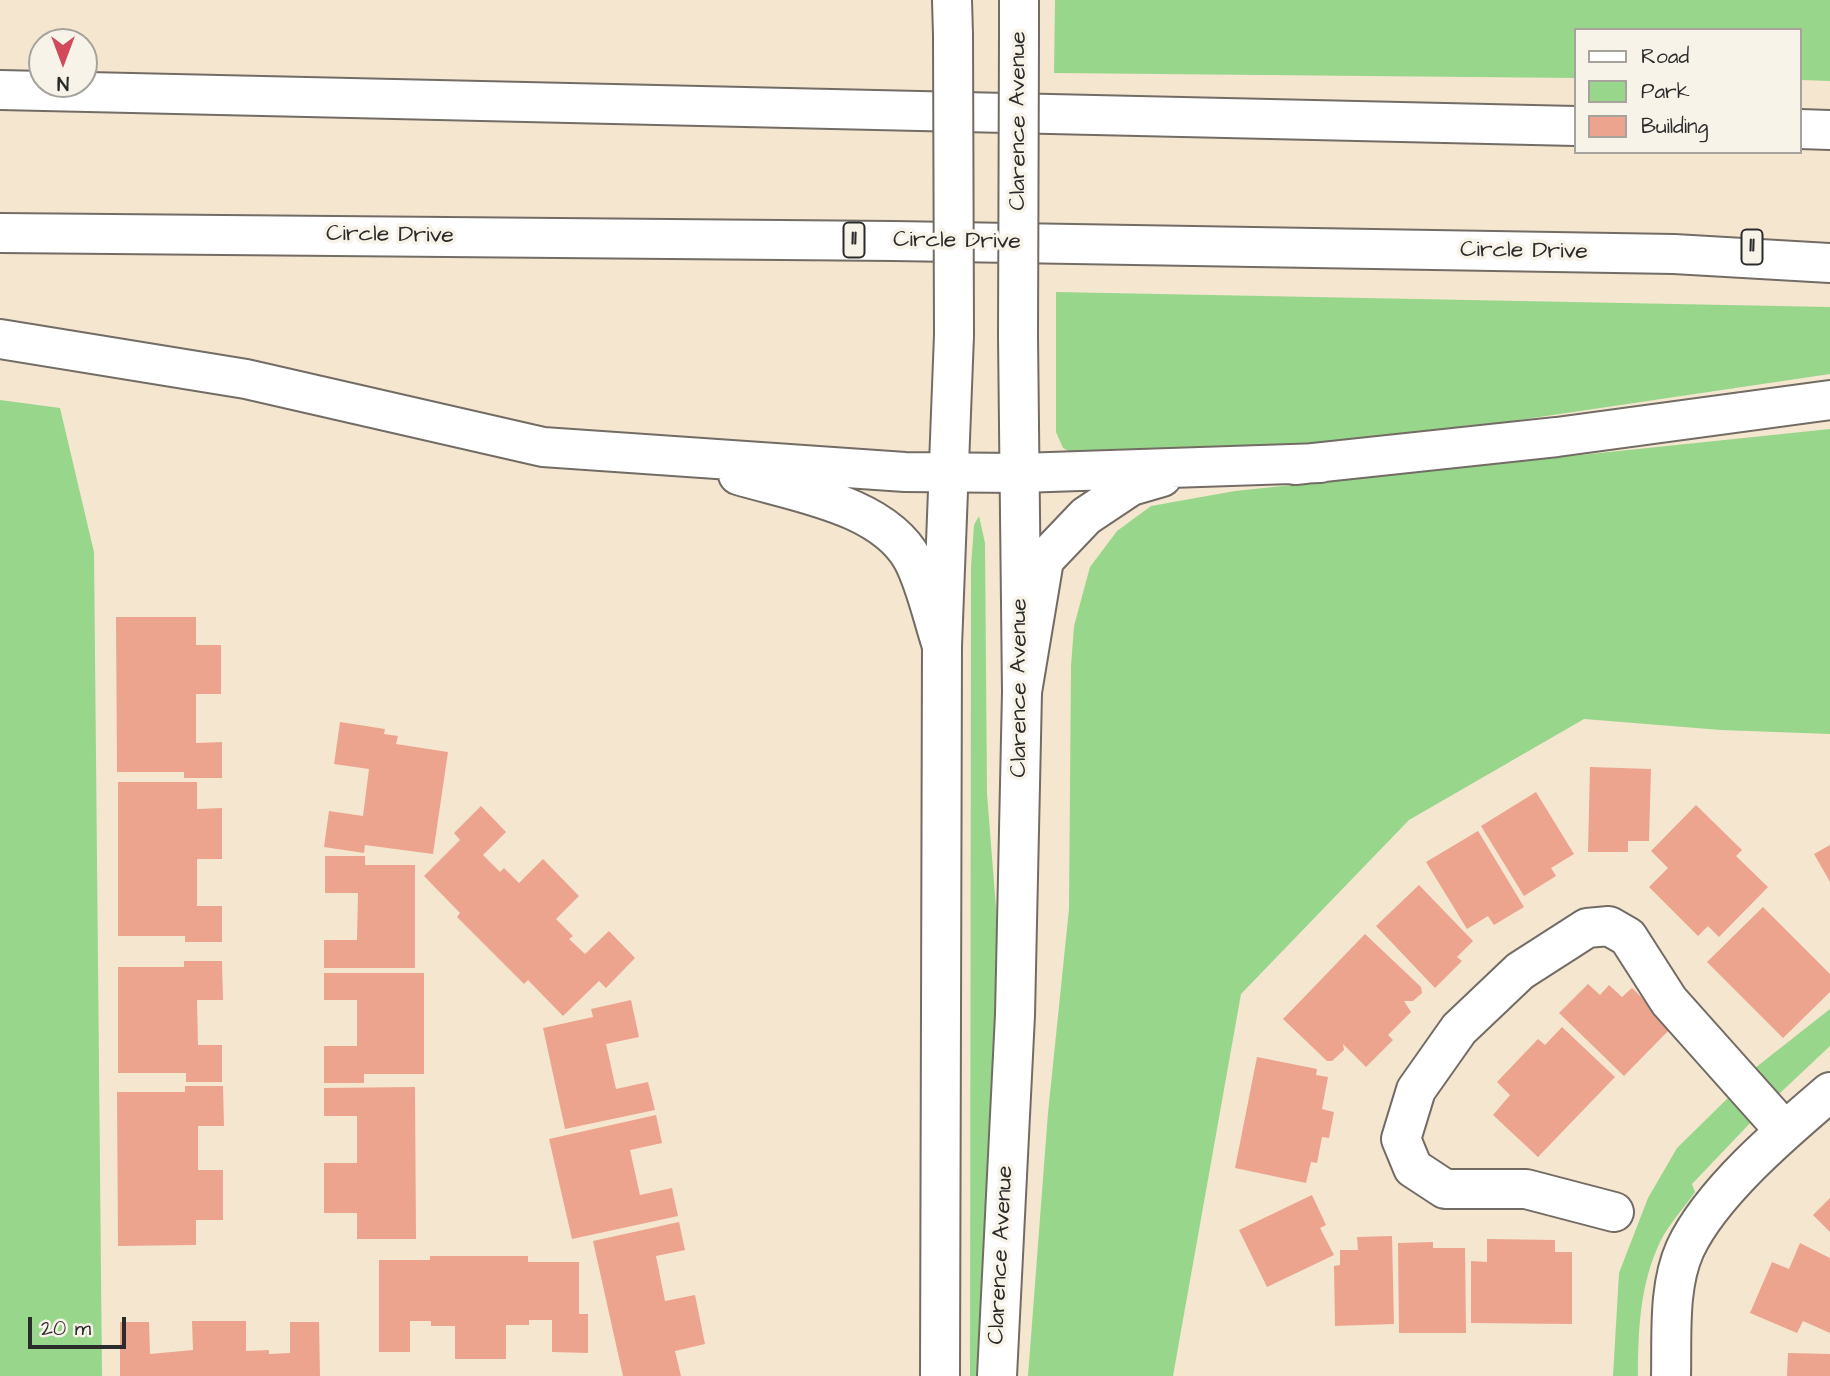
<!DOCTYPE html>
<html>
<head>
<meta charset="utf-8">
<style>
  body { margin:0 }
  #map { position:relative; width:1830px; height:1376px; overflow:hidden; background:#f5e6d0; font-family:"Architects Daughter",sans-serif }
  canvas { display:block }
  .legend { position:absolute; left:1574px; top:28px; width:228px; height:126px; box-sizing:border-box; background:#f7f3e8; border:2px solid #a5a39c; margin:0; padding:9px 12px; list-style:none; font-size:21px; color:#2b2b2b }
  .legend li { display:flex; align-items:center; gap:14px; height:35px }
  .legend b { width:35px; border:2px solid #a5a39c }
  .north { position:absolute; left:28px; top:28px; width:70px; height:70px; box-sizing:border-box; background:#f7f3e8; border:2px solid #a5a39c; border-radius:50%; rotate:180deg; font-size:19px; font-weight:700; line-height:28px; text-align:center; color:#2b2b2b }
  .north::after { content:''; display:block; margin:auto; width:24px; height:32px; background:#d1495b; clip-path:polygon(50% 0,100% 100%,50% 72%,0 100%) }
  .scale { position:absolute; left:28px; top:1317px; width:98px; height:32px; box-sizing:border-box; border:4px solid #2b2b2b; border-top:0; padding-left:9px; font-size:21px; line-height:24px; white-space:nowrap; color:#2b2b2b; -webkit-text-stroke:5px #f7f3e8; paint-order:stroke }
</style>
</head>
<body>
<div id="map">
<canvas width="1830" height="1376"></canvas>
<ul class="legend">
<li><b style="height:9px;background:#fff"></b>Road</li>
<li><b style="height:19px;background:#98d68b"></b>Park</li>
<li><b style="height:19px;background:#eca48e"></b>Building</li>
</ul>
<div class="north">N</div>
<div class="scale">20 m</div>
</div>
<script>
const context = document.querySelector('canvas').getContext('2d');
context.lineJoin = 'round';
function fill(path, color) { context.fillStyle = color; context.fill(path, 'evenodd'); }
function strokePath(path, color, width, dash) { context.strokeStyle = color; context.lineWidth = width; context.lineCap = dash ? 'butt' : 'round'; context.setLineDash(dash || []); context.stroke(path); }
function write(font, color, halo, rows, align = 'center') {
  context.font = font + ' "Architects Daughter",sans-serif'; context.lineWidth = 7; context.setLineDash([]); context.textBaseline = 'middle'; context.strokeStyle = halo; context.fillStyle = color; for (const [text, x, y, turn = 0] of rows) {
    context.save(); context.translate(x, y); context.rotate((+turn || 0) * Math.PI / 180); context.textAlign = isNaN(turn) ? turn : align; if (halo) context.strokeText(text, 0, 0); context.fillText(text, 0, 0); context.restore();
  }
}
const green = new Path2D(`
  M1055,0h775v81l-30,-1v-50h-224v48l-522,-5z
  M1056,292l774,15v67l-473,70 -269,17 -25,-13 -7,-16z
  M0,400l60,8 34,144 8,824h-102z
  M1830,429v305l-109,-4 -137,-11 -175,101 -168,174 -68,382h-145l20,-263 21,-204 2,-243 3,-40 16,-59 27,-36 34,-25 84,-15z
  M979,516l6,27 2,251 13,164 -7,169 -16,249h-7l1,-809 3,-42z
  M1830,1009v37l-51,48 -24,-26z
  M1730,1096l23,24 -61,64 3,8c-11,16 -26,32 -35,50 -20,42 -22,88 -22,134h-25l6,-103 29,-75 29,-50z`);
const building = new Path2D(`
  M116,617h80v28h25v49h-25v49l26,-1v36h-38v-6h-67z
  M340,722l45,7 -1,5 14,2 -2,8 52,8 -15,102 -68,-9 -1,8 -40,-6 5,-36 34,5 6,-47 -35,-5z
  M1590,767l61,2 -2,72h-21v11h-40z
  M118,782h79v27l25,-1v51h-25v47h25v36h-37v-6h-67z
  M1536,792l38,62 -23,14 5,8 -32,20 -43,-70z
  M1696,805l46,45 -6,6 32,31 -49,50 -11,-11 -10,10 -49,-49 19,-19 -17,-17z
  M481,806l25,26 -23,23 17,17 4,-4 15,15 24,-24 36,37 -23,23 17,17 -4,3 16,15 24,-23 26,27 -29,30 -7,-7 -36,35 -35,-36 -4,4 -67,-67 3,-4 -36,-37 36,-36 -6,-7z
  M1478,831l46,76 -30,18 -6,-9 -21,13 -41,-67z
  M1830,845v37l-16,-28z
  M325,856h40v9h50v103h-91v-28h33l1,-47h-33z
  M1419,885l54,56 -16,16 5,4 -27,27 -59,-62z
  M1763,907l67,67v18l-47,46 -76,-76z
  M1365,934l56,53 1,6 -9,8h-9l7,11 -23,23 5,5 -27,27 -23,-23 1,6 -12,11h-5l-44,-42z
  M184,961h38l1,39h-26l1,45h24v37h-36v-9h-68v-106h66z
  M324,973h100v101h-60v9h-40v-37h33v-46h-33z
  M1588,984l12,11 9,-10 13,12 10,-9 40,39 -48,49 -65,-63z
  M631,1000l8,37 -33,7 10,45 32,-7 7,28 -90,19 -22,-101 50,-11 -2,-8z
  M1562,1027l53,50 -77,80 -45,-42 17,-20 -13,-13 41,-43 7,6z
  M1257,1057l60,12 -1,6 12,2 -6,32 12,3 -5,26 -7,-1 -5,26 -6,-1 -5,21 -71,-15z
  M185,1086h38l1,40h-26v44h25v50h-27v25l-78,1 -1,-154h68z
  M415,1087l1,152h-59v-26h-33v-50h33v-47h-33v-28z
  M656,1115l6,28 -32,7 10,45 32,-7 6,28 -106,23 -23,-100z
  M1312,1195l14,30 -6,3 14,27 -67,32 -28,-57z
  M1830,1198v34l-17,-17z
  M679,1222l6,28 -29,6 9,45 30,-6 10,49 -30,7 6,25h-58l-30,-135z
  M1392,1236l2,88 -59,2 -1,-60 6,-1v-15h18l-1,-13z
  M1487,1239l68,1v12h17v72l-101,-1v-62l16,1z
  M1433,1242v6h32l1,85h-67l-1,-90z
  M1800,1243l30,15v75l-27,-12 -6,12 -47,-20 22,-51 17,7z
  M430,1256h98v6h51v52h9v39l-36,-1v-32h-23v5h-23v34h-51v-33h-24v-5h-21v31h-31v-92h51z
  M192,1321h54v30l23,-1v4l21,-1v-31h29l1,54h-200v-54h29l1,32 43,-4z
  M1788,1353l42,1v22h-43z`);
const minor = new Path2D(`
  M1614,1212l-88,-23h-81l-32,-21 -12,-29 15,-49 43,-61 61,-58 67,-43 22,-2 19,11 41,64 116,130
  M1671,1376c1,-41 -3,-89 14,-127 26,-56 98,-117 145,-157`);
const major = new Path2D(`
  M952,0l1,35
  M1019,35v-35
  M940,1376l2,-730 12,-311
  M997,1376l18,-361 7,-323 -4,-356`);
const highway = new Path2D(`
  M0,90l1576,36
  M1800,129l30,1
  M0,233l893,8 781,13 156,9
  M0,339l246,40 297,68 362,25 115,1 301,-10
  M1295,465l262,-28 273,-37
  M738,475c55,17 145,29 175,85 13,25 20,59 29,86
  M1022,692l22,-132 42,-44 45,-30 31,-9`);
const majorBridge = new Path2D(`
  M953,35l1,300
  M1018,336l1,-301`);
const shields = [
  [854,240,21],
  [1752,247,21]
];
const shieldNames = [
  ["11",854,240],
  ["11",1752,247]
];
const streetNames = [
  ["Clarence Avenue",1019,121,-90],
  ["Circle Drive",390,236,1],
  ["Circle Drive",957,242,1],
  ["Circle Drive",1524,252,1],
  ["Clarence Avenue",1020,688,-90],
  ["Clarence Avenue",1002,1255,-87]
];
fill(green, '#98d68b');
fill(building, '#eca48e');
strokePath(minor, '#726c65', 42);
strokePath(major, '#726c65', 42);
strokePath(highway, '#726c65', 42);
strokePath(minor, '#fff', 38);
strokePath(major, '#fff', 38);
strokePath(highway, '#fff', 38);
strokePath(majorBridge, '#726c65', 42, []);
strokePath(majorBridge, '#fff', 38);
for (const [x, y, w] of shields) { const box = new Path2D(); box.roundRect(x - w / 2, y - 17.5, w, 35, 5); context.fillStyle = '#f7f3e8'; context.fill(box); strokePath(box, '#2b2b2b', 2); }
write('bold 21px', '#2b2b2b', null, shieldNames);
write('23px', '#2b2b2b', '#f7f3e8', streetNames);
</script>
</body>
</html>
